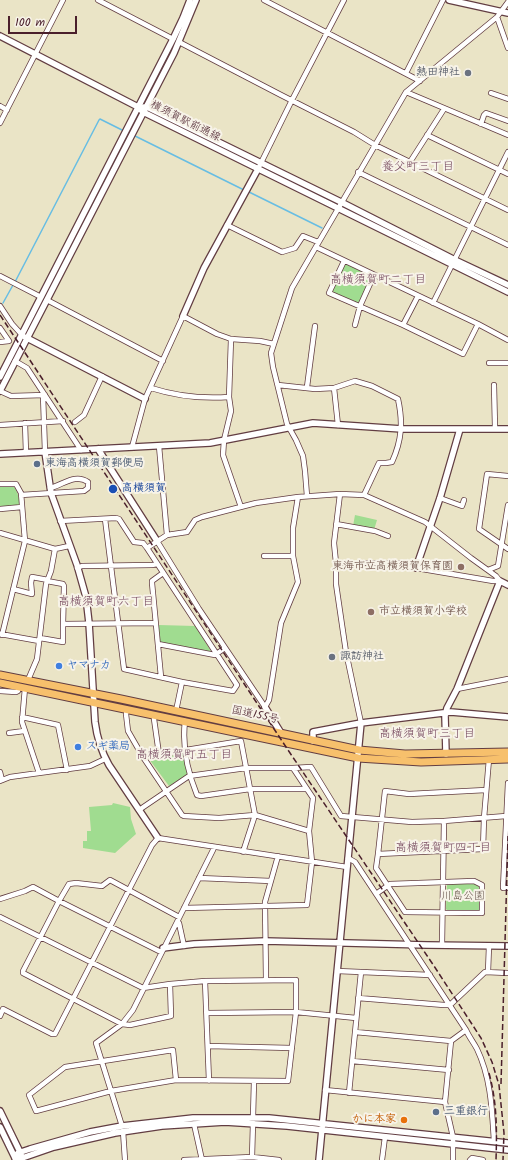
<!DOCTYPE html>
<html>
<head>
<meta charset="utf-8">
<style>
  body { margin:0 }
  #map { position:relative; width:508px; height:1160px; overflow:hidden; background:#eae4c6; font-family:Kalam,sans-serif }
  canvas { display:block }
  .scale { position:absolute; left:8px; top:16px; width:69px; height:18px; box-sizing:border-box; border:2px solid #4a1f2b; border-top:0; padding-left:5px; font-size:12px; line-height:14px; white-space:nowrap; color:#4a1f2b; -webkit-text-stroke:3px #f7f3e8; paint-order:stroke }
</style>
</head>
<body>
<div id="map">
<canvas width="508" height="1160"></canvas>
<div class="scale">100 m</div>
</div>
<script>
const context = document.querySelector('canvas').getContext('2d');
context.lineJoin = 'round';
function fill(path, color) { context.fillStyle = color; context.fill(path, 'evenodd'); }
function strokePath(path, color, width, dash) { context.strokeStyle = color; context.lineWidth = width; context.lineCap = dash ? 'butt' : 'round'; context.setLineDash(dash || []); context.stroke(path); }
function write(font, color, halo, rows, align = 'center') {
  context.font = font + ' Kalam,"Klee One",sans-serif'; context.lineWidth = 4; context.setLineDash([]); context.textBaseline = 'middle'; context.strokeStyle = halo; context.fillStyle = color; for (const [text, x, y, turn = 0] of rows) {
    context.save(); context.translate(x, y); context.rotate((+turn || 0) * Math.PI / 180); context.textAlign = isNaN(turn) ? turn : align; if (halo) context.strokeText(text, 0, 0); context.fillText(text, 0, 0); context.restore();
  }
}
const green = new Path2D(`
  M347,263l24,12 1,2 -13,25 -2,1 -25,-10v-2l13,-27z
  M0,486h13c5,5 6,12 7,19l-20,2z
  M355,515l22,5 -3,10 -21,-4z
  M159,625l36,1 16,25 -2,1 -48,-9 -1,-2 -2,-15z
  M183,754l5,19 -1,2 -18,11 -20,-27z
  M113,803l17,4 1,12 5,15 -21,19 -32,-5v-7h4v-10h4l-2,-24 23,-2z
  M473,883l7,4v22l-2,2 -31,-1 -1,-1 1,-25z`);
const stream = new Path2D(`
  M127,132l117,58
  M247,191l75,37
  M15,282l84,-162 1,-1 24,12
  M3,303l10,-18`);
const minor = new Path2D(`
  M98,0l75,39
  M264,0l156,81
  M497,17l11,31
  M179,42l102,53 73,37 21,13 133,65
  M406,73l37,-73
  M406,92l102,43
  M491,93l17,6
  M0,106l7,4
  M0,123l63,-123
  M481,124l3,-9 2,-2 22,8
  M427,135l81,39
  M410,162l34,-53
  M258,169l34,-69 52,-100
  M358,172l150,73
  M227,225l55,27 13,-4 8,-12 15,6
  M316,247l162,77 30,16
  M344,261l-15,32 74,32 60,29 15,-30
  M0,276l41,21
  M47,300l116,61
  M433,303l75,-151
  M0,306l12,18 10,11
  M355,325l5,-19 14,-31
  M403,325l15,-29
  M0,328l9,13 -9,1
  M231,339l-2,58 2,14 -7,29 -1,15 18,52
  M15,361l12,7 54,82
  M489,363h19
  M278,385l37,4 19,-1 21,-7 17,5 26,13c5,23 4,41 -6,63l-6,1h-7l-15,32
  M494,385l1,43
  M307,387l8,-61
  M151,388c25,8 51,11 78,9
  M334,388l4,37
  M0,391l11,5 34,-1
  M43,395l2,57
  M75,422l9,-7 18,-39
  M25,423l1,30
  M0,425l63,-4
  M159,446l8,89
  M132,447l13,-48 38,-83 34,18 14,5 29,2 14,3
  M508,476l-21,-2 -8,55 29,20
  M0,484h16l5,9 4,48 -23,94
  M340,494l-6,49 2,20v21l10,68 15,71
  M21,495l63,-4 4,-3v-6c-13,-9 -25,3 -38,6
  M307,496l-2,-25 -2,-15 -7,-16 -9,-16 -14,-57 -2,-14 21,-65 114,-196 91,-75 11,-15
  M440,498l22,8 2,-6
  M0,509l22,-2
  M60,521l56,-3 3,1 15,23 9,1 4,5 90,137 -4,6 -51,-9 -58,-13 -19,-150
  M336,524l39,7 13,5
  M0,533l55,16 14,-3
  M157,541l42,68 66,98 4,-7 12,-77 17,-41 -5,-26v-28l5,-31
  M147,548l20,-13 20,-3 8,-12 7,-3 54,-14 42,-6 42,-3 24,1 61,27 46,36 25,18 4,5
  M264,556h29
  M336,563h63l17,5 77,13h7
  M77,568l5,-2 70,-1 5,-1
  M488,570l10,-4 10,-61
  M47,581l16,3 1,2 -1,38
  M13,589l19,5 -1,-11 1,-6 16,3
  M0,634l39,7
  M40,638l23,4v-18l92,-1
  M158,644l57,11 10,-7
  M161,677l-9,-94v-2l11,-8
  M28,680l9,-21 9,-75 5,-13 4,-22
  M25,688l-3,34 17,51
  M457,689l51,-10
  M0,691l16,1 2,-1 1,-4
  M127,709l-1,5 2,17 15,26 39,58 2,1 35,2 36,-3 54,16
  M176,711l6,-29
  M22,717l36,8 9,45
  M154,719l5,35
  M185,721c-3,25 3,52 12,74l4,1 49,-7h57
  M9,733l15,-2
  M143,757l98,-16 14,74 -12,37
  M293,768l18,-1 30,49 71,6 32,-1 62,-5
  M0,772l2,8
  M0,781l10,-4 80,-11 15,-7
  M508,783l-5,105h5
  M486,790l-77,4 -24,-3 -7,63 105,-5 1,-31 5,-59
  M139,810l50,-34 57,-8h47l20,30 -4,33 3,31 -5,43 -123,3
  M348,858l7,4 111,168 -15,11 -96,-9
  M199,878l72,3
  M376,894l14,-10 84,-3 8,4v28l-77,-1 -29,-44 2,-14
  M0,899l25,-8 8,-4 26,14 10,-17 7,-1 26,3 8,-6 69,37
  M0,917l143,71 27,-4 1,32 -41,9 -8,-1 -99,-51v-2l36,-70 102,51
  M179,923l5,23
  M442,945l2,-124
  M337,971l24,1 -12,121
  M361,972l69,3
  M488,972l1,-26
  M266,980l-1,-78 13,-46
  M205,981l4,100
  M170,984l35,-3 91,-1v32l-89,1
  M358,998l86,7h6l35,-33 23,1
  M0,1016l3,-7 49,25h3l97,-189 6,-7 189,29
  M466,1030c3,7 8,13 11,19 14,29 15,61 17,92
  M451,1041l-6,61 8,35v23
  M208,1046l84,2
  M352,1061l97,9
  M176,1080l-3,-30 -108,17 -36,28 7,16 75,-20 65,-11 112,1 8,-69 60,6
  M325,1090l120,12
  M253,1117l1,-36
  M253,1123l-1,34 27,3
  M194,1124l8,36
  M122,1126l-26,-83 26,-19 11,-14 80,-160 1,-3
  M123,1131l2,29
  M184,1160l68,-3
  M382,1160l3,-23
  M470,1160l2,-2 11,2`);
const tertiary = new Path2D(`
  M449,0l59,13
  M0,36l138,71 5,5 365,180
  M144,107h3l194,95 114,58 53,25
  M183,316l21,-48 54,-99
  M25,337l120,62
  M0,377l173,-338 10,-21 7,-18
  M0,391l174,-338 22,-53
  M98,449l59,92
  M45,452l6,41 26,72 9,32 3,26 6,99c2,16 6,29 14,43l49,73
  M0,454l210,-11 103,-20 89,6h106
  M416,568l24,-70 20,-69
  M265,707l16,26
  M313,741v-9l48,-9 90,-11 57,5
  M446,754l-1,-38 2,-8 10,-19 43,-108 8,4
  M163,948l31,-4 71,-3 162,4 81,1
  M0,1111l21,43
  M0,1127l16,33
  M15,1158l3,-5 12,-4 60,-17 32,-6 71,-8h76l239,25
  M15,1158h7l32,-11 61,-14 47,-7 63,-4 62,4 221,24
  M319,1160l42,-437`);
const trunk = new Path2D(`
  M0,675l121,24 238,51 46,4 103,-2
  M0,683l358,75 63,4 87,-3`);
const rail = new Path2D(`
  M0,315l288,435 146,216 47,72 11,24 7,23 5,48 -1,27
  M489,1073c8,29 8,57 7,87
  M501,1084l7,-248`);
const markers = [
  [468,73,4,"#6b7280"],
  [37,464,4,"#5c6f8a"],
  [113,489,5,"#1a4fb4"],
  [461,567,4,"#8d6e63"],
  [371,612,4,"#8d6e63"],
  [332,657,4,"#6b7280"],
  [59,666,4,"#3f7fe0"],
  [78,747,4,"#3f7fe0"],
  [436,1112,4,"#5c6f8a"],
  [404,1120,4,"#e8710a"]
];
const worshipNames = [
  ["熱田神社",460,73],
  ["諏訪神社",340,657,"left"]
];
const streetNames = [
  ["横須賀駅前通線",185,122,27],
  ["国道155号",255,716,12]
];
const serviceNames = [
  ["東海高横須賀郵便局",45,464],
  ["三重銀行",444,1112]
];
const transitNames = [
  ["高横須賀",122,489]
];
const educationNames = [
  ["東海市立高横須賀保育園",453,567],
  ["市立横須賀小学校",379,612,"left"]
];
const shopNames = [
  ["ヤマナカ",67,666],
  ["スギ薬局",86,747]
];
const parkNames = [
  ["川島公園",463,897]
];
const foodNames = [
  ["かに本家",396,1120]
];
const neighbourhoodNames = [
  ["養父町三丁目",418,168],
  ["高横須賀町二丁目",378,281],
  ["高横須賀町六丁目",106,603],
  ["高横須賀町三丁目",427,735],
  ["高横須賀町五丁目",184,756],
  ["高横須賀町四丁目",443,849]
];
fill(green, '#a0dc90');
strokePath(stream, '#67bde3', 1.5);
strokePath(minor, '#623d42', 6);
strokePath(tertiary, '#623d42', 8);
strokePath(trunk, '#623d42', 9);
strokePath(minor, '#fff', 4.5);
strokePath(tertiary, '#fff', 5.5);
strokePath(trunk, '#f7c06c', 7);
strokePath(rail, '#4a1f2b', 1.5, [6, 3]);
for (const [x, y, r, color] of markers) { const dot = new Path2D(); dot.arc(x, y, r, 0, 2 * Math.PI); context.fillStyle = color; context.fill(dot); strokePath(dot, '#f7f3e8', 1.5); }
write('bold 11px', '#5b616d', '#f7f3e8', worshipNames, 'right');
write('11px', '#4a1f2b', '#f7f3e8', streetNames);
write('bold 11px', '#4e5e75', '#f7f3e8', serviceNames, 'left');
write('bold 11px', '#164399', '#f7f3e8', transitNames, 'left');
write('bold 11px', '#785e54', '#f7f3e8', educationNames, 'right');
write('bold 11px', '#366cbe', '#f7f3e8', shopNames, 'left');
write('11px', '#604e44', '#f7f3e8', parkNames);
write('bold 11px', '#c56008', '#f7f3e8', foodNames, 'right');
write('12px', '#76485e', '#f7f3e8', neighbourhoodNames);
</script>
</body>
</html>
